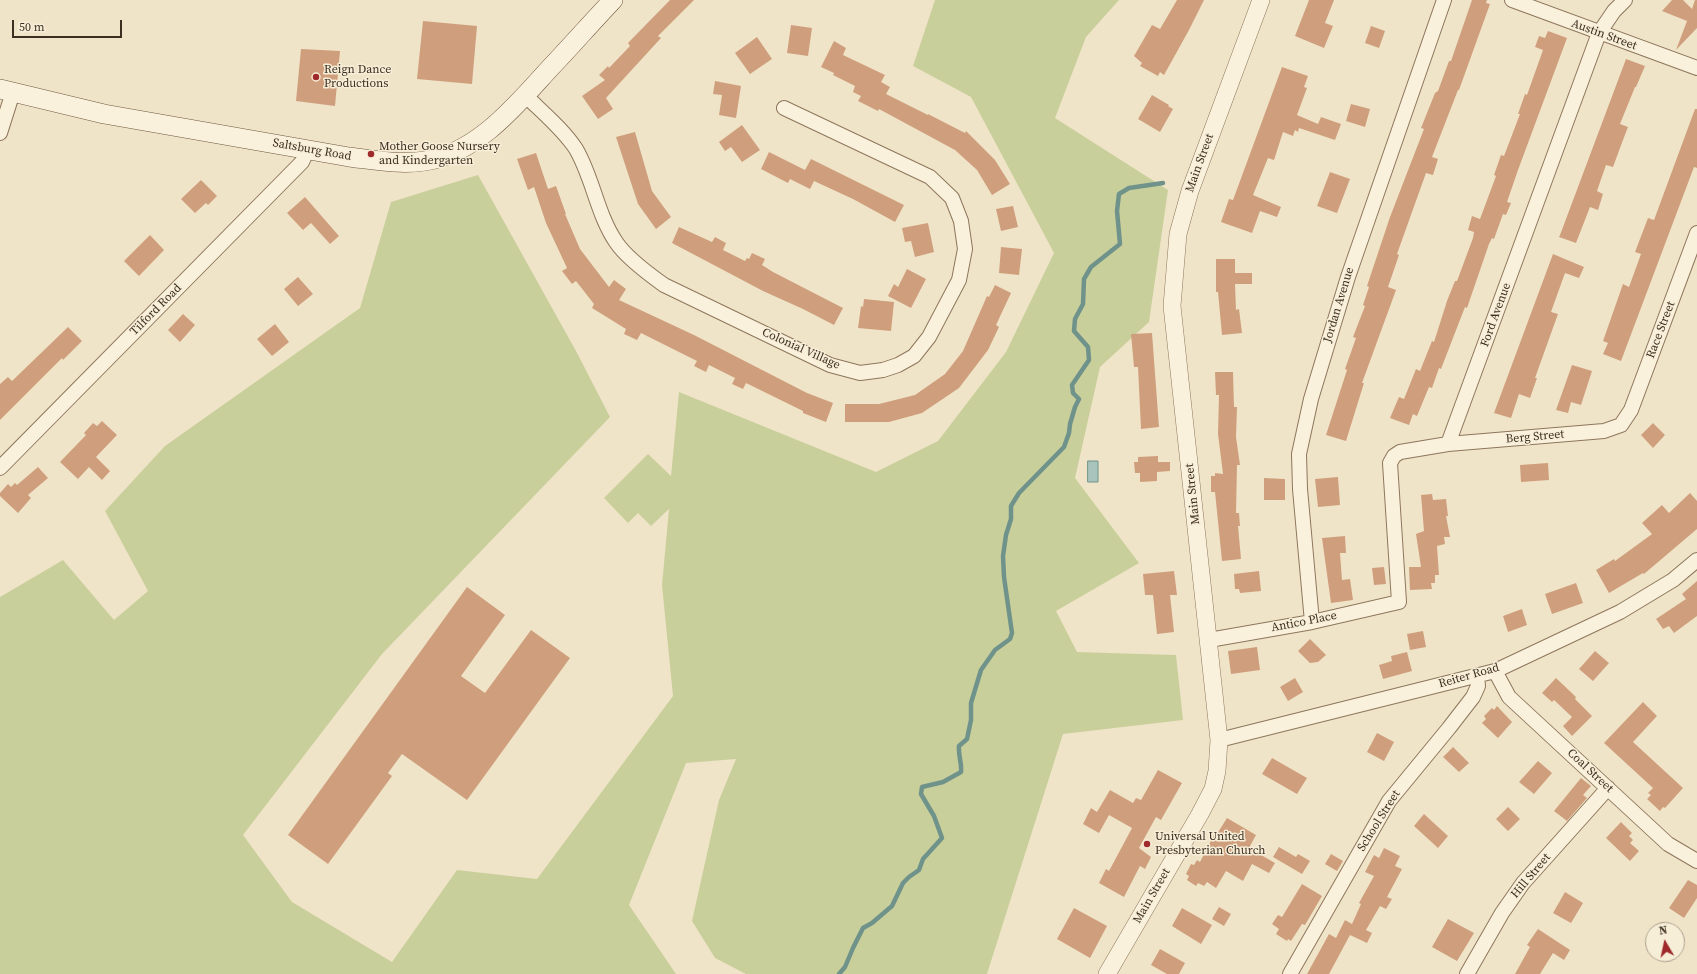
<!DOCTYPE html>
<html>
<head>
<meta charset="utf-8">
<style>
  body { margin:0 }
  #map { position:relative; width:1697px; height:974px; overflow:hidden; background:#f0e4c8; font-family:"Source Serif 4",serif }
  canvas { display:block }
  .north { position:absolute; left:1645px; top:922px; width:40px; height:40px; box-sizing:border-box; background:#f7eed8; border:1px solid #ada18e; border-radius:50%; rotate:351deg; font-size:11px; font-weight:700; line-height:16px; text-align:center; color:#3d2e20 }
  .north::after { content:''; display:block; margin:auto; width:14px; height:18px; background:#9e2a2b; clip-path:polygon(50% 0,100% 100%,50% 72%,0 100%) }
  .scale { position:absolute; left:12px; top:20px; width:110px; height:18px; box-sizing:border-box; border:2px solid #3d2e20; border-top:0; padding-left:5px; font-size:12px; line-height:14px; white-space:nowrap; color:#3d2e20; -webkit-text-stroke:3px #f7eed8; paint-order:stroke }
</style>
</head>
<body>
<div id="map">
<canvas width="1697" height="974"></canvas>
<div class="north">N</div>
<div class="scale">50 m</div>
</div>
<script>
const context = document.querySelector('canvas').getContext('2d');
context.lineJoin = 'round';
function fill(path, color) { context.fillStyle = color; context.fill(path, 'evenodd'); }
function strokePath(path, color, width, dash) { context.strokeStyle = color; context.lineWidth = width; context.lineCap = dash ? 'butt' : 'round'; context.setLineDash(dash || []); context.stroke(path); }
function write(font, color, halo, rows, align = 'center') {
  context.font = font + ' "Source Serif 4",serif'; context.lineWidth = 3; context.setLineDash([]); context.textBaseline = 'middle'; context.strokeStyle = halo; context.fillStyle = color; for (const [text, x, y, turn = 0] of rows) {
    context.save(); context.translate(x, y); context.rotate((+turn || 0) * Math.PI / 180); context.textAlign = isNaN(turn) ? turn : align; if (halo) context.strokeText(text, 0, 0); context.fillText(text, 0, 0); context.restore();
  }
}
const green = new Path2D(`
  M935,0h184l-33,37 -31,81 113,72 -19,132 -49,45 -25,111 64,85 -83,48 21,41 99,3 7,65 -120,14 -76,240h-241l-31,-16 -23,-37 27,-121 17,-41 -50,4 -57,142 47,69h-676v-377l63,-37 51,60 34,-29 -43,-80 60,-65 195,-138 31,-106 87,-27 98,176 34,66 -228,237 -139,181 49,67 100,60 65,-92 80,9 136,-183 -11,-111 7,-76 -18,17 -13,-13 -10,10 -24,-25 44,-44 23,22 8,-84 197,80 62,-31 68,-89 48,-99 -83,-156 -58,-31z`);
const water = new Path2D(`
  M1088,461h10v21h-10z`);
const stream = new Path2D(`
  M839,974l6,-7 8,-19 10,-20 9,-5 20,-17 11,-23 6,-6 10,-7 4,-11 19,-21 -8,-22 -13,-22 1,-7 21,-5 18,-10c1,-9 -3,-17 -2,-26l8,-7 4,-19v-17l10,-33 14,-20 15,-11 2,-6 -8,-56 -1,-21 3,-21 5,-16v-13l8,-13 45,-46 5,-14 1,-9 5,-17 4,-8 -6,-6 -1,-8 17,-25 -1,-13 -14,-16 1,-12 8,-15 1,-25 7,-12 29,-23 -3,-33 2,-17 10,-6 34,-5`);
const building = new Path2D(`
  M670,0h24l-36,36 3,2 -55,60 7,11 -15,10 -16,-23 23,-16 -6,-5 9,-9 1,2 21,-22 -2,-3z
  M1177,0h27l-15,30 -25,45 -4,-3 -2,4 -18,-10 2,-3 -8,-7 18,-31 8,4z
  M1309,0h25l-9,23 8,3 -9,22 -29,-12z
  M1472,0h15l-1,3 4,1 -31,86h-1l-26,67 6,2 -5,16 -7,-2 -29,81 2,1 -11,32 8,3 -34,93h2l-18,58 -20,-6 21,-65 -2,-1 11,-31 -3,-1 12,-31 -2,-1 6,-18 -2,-1 23,-69 34,-88 -3,-1 14,-35 3,-2 11,-30h2z
  M1672,0h11l9,9 3,-9h2v28l-21,22 11,-29 -25,-10z
  M423,21l54,5 -5,58 -55,-5z
  M791,25l21,3 -4,28 -21,-3z
  M1371,26l14,5 -6,17 -14,-5z
  M1548,31l19,7 -49,132 -11,32 4,1 -5,12 -3,-1 -9,25 -2,-1 -3,6 -22,64 -2,-1 -24,62 -2,-1 -7,20 -3,-1 -12,29 -4,-2 -4,11 -19,-7 9,-21 5,2 12,-30 4,2 12,-30 2,1 13,-41 8,-20h2l16,-43 1,-6 -6,-2 4,-14 8,3 16,-43 -2,-1 7,-20 3,1 16,-42h-2l7,-20 2,1 16,-45 -8,-3 4,-11 6,2z
  M757,37l15,22 -22,15 -15,-21z
  M834,41l12,7 -3,7 42,20 -4,7 9,5 -4,7 42,21v-1l37,19 1,-2 29,29 15,24 -18,11 -15,-25 -22,-20 -76,-41 -1,2 -20,-10 3,-5 -8,-4 2,-6 -22,-11 1,-2 -13,-6z
  M301,49l39,2 -5,55 -39,-5z
  M1626,59l19,7 -9,21h-1l-15,37 8,3 -5,13 -10,27 -7,-2 -8,23 -1,3 6,3 -5,16 -8,-3 -14,36 -17,-6 1,-2z
  M1282,67l26,9 -4,11 3,1 -10,27 21,9 3,-7 20,7 -6,16 -36,-12 -1,4 -3,-2 -2,6 -10,-4 -9,28 -6,-2 -15,37 28,12 -4,10 -17,-6 -8,22 -31,-11 8,-23 4,1z
  M715,81l26,5 -5,32 -17,-3 3,-20 -9,-1z
  M1152,95l17,10 -1,1 5,3 -13,23 -22,-13z
  M1351,104l19,5 -5,18 -19,-6z
  M1695,109h2v59l-3,-1 -73,194 -18,-7 5,-11 -5,-2 20,-57 6,3 12,-33 -6,-2 13,-34 6,2z
  M742,125l18,25 -18,12 -11,-15 -6,4 -6,-9z
  M635,132l17,59 19,26 -15,12 -18,-25 -22,-67z
  M769,152l36,18 6,-11 93,46 -9,17 -42,-23 -39,-18 -4,8 -20,-10 -2,4 -27,-14z
  M536,153l12,36 8,-3 10,28h-1l15,35 29,38 5,-7 12,9 -7,11 75,35 113,58 26,10 -7,19 -23,-9v-2l-57,-28 -3,6 -11,-5 3,-6 -26,-13 -3,7 -12,-6 3,-5 -56,-28 -4,7 -13,-6 2,-5 -34,-21 2,-4 -18,-23 -4,3 -10,-13 5,-3 -21,-45 -12,-36 -6,3 -11,-31z
  M1330,172l20,7 -13,34 -20,-7z
  M201,180l16,16 -9,9 -2,-2 -11,10 -14,-14z
  M305,197l34,39 -9,8 -19,-21 -8,7 -16,-17z
  M1013,206l5,21 -17,4 -5,-22z
  M928,223l6,29 -19,5 -4,-16 -6,1 -3,-14z
  M679,227l33,15 3,-5 11,6 -3,7 22,11 2,-3 2,1 3,-6 13,6 -3,6 11,7 70,36 -9,17 -31,-16 -40,-18 -91,-48z
  M150,235l14,15 -25,26 -15,-15z
  M1001,247l21,2 -3,26 -20,-2z
  M1553,254l31,13 -5,11 -14,-5 -14,39 7,2 -23,64h2l-7,20 -11,-4 -8,24 -17,-5z
  M1216,259h19v14h17v11h-17l1,26 3,-1 3,24 -20,2 -4,-43h-2z
  M907,269l19,10 -15,29 -23,-12 6,-12 4,3z
  M298,277l15,17 -15,12 -14,-17z
  M995,285l16,8 -15,32 3,2 -11,23 -29,38 -37,25 -33,9h-44v-18h34l36,-9 30,-21 18,-23 24,-55 2,1z
  M864,299l30,3 -3,29 -33,-3 3,-22 2,1z
  M183,314l12,11 -15,17 -12,-12z
  M275,324l14,18 -17,14 -15,-17z
  M68,327l14,14 -19,19 -1,-2 -62,62v-36l8,-7 4,4z
  M1152,333l7,94 -18,2 -3,-62h-4l-3,-33z
  M1572,365l20,6 -11,34 -10,-3 -3,11 -12,-3z
  M1215,372h18l1,35h3l-1,30 4,28h-3l-1,48h3l1,13h-2l3,33 -19,2 -7,-69h-4v-16h4v-3l8,1 -5,-40 1,-39h-3z
  M102,421l15,14 -21,22 14,14 -8,9 -13,-13 -11,12 -18,-17 26,-27 -2,-2 9,-10 4,3z
  M1653,423l12,12 -12,13 -12,-13z
  M1158,456v6h12v9l-13,1v9l-17,1v-9h-5l-1,-11h4v-5z
  M1548,463l1,17 -28,2 -1,-17z
  M38,467l10,11 -20,17 3,3 -13,15 -18,-17v-3l8,-9 3,3 4,-4 2,2z
  M1338,477l2,28 -22,2 -3,-28z
  M1264,478l21,1v21h-21z
  M1690,493l7,8v28l-53,45 -1,-1 -34,20 -13,-23 18,-11 1,2 37,-27 -10,-11 20,-18 7,8z
  M1432,494l1,6 13,-1 2,17h-2l4,21h-6l1,7 -8,2 2,29h-4v8h-4l1,6 -22,1 -1,-23h12l-5,-33 8,-3 -3,-36z
  M1345,536l1,17h-6l2,27 8,-1 3,21 -22,3 -9,-65z
  M1384,567l2,17 -12,1 -2,-17z
  M1174,571l3,24h-7l4,37 -17,2 -4,-39h-8l-2,-21z
  M1259,571l2,20 -21,2 -1,-4h-4l-1,-15z
  M1697,581v35l-23,17 -5,-7 -6,3 -7,-10 30,-20 -4,-5z
  M1576,583l7,20 -31,11 -7,-20z
  M467,587l38,28 -44,61 24,17 46,-63 39,28 -103,142 -65,-46 -14,19 4,3 -64,88 -40,-29z
  M1522,609l5,16 -19,7 -5,-16z
  M1423,631l3,16 -16,3 -3,-16z
  M1310,639l16,16 -8,7 -8,1 -12,-12z
  M1257,647l3,23 -29,4 -3,-23z
  M1595,651l14,12 -16,18 -14,-12z
  M1407,652l5,19 -29,8 -4,-14 13,-4 -1,-5z
  M1295,678l8,14 -15,9 -8,-14z
  M1556,678l20,19 -1,2 17,17 -20,20 -9,-10 9,-9 -18,-17 -2,2 -10,-9z
  M1643,702l14,14 -24,26 50,46 -18,20 -2,-1 -3,4 -13,-12 4,-4 -3,-2 5,-5 -49,-45z
  M1497,706l15,16 -14,16 -16,-15 4,-4 -2,-3 8,-8 2,2z
  M1377,733l17,9 -10,19 -17,-9z
  M1453,747l16,16 -10,9 -16,-15z
  M1272,758l35,20 -10,16 -35,-20z
  M1538,761l14,12 -18,21 -15,-12z
  M1158,770l24,13 -21,37 -5,-3 -17,31 12,9 -6,12 -5,-3 -16,31 -25,-14 7,-14 3,2 23,-43 -23,-13 -10,18 -16,-9 8,-16 6,4 13,-22 23,13 3,-5 5,2z
  M1581,778l10,8 -8,9 4,3 -20,23 -13,-10z
  M1508,807l12,12 -12,12 -12,-12z
  M1424,814l24,22 -10,12 -24,-22z
  M1227,818l29,17 -7,13 26,15 -6,10 -17,-9 -9,17 -17,-10 -10,17 -9,-6 -3,4 -6,-3 -2,3 -9,-6 2,-4 -3,-2 5,-10 3,1 3,-5 3,2 15,-29 2,1z
  M1621,822l11,11 -3,3 4,4 -3,3 9,8 -9,10 -24,-23z
  M1279,847l17,10 2,-3 12,7 -8,13 -29,-17z
  M1384,848l16,8 -5,10 7,3 -15,28 5,2 -6,10 -6,-3 -14,24 6,3 -5,10 -17,-8 -21,39h-22l22,-40 7,4 9,-18 7,4 9,-20 -2,-1 15,-27 -9,-4 9,-17 5,3z
  M1331,854l12,7 -6,10 -12,-7z
  M1688,880l9,5v13l-13,20 -15,-10z
  M1302,884l20,12 -17,29 -3,-1 -11,17 -3,-2 -1,2 -11,-7 3,-5 -7,-5 6,-9 4,2z
  M1565,892l18,11 -12,20 -18,-10z
  M1219,907l12,7 -7,12 -12,-7z
  M1074,908l33,18 -17,32 -33,-19z
  M1182,908l30,17 -11,19 -29,-18z
  M1448,919l26,14 -17,28 -25,-14z
  M1538,929l32,21 -6,10 -11,-7 -13,21h-25l15,-27 -3,-2z
  M1160,949l25,14 -6,11h-12l-16,-9z`);
const minor = new Path2D(`
  M1512,0l185,68
  M525,95c17,17 38,34 51,54 17,29 21,65 40,93 9,14 34,33 48,43l166,80 30,8 23,-3 15,-5 16,-9 15,-19 30,-57 6,-31 -4,-28 -9,-23 -22,-21 -146,-69
  M0,133l13,-41
  M1448,444l156,-13 17,-6 10,-15 66,-177
  M0,468l302,-306 6,-13
  M1312,622l-12,-133 -1,-35 12,-55 37,-122 96,-277
  M1209,640l103,-18 87,-20 -9,-139 4,-7 6,-4 48,-8 151,-411 15,-22 11,-11
  M1495,671l14,26 159,147 29,17
  M1219,740l276,-69 125,-59 53,-32 24,-20
  M1290,974l99,-173 60,-73 24,-31 5,-11 -1,-10
  M1467,974l35,-61 21,-30 85,-95`);
const tertiary = new Path2D(`
  M1107,974l93,-160 13,-25 4,-18 2,-31 -47,-434 6,-72 12,-43 71,-191`);
const secondary = new Path2D(`
  M0,89l104,25 245,43c25,3 51,8 76,4 53,-8 92,-57 126,-94 21,-22 41,-45 62,-67`);
const markers = [
  [316,77,4,"#9e2a2b"],
  [371,154,4,"#9e2a2b"],
  [1147,844,4,"#9e2a2b"]
];
const streetNames = [
  ["Austin Street",1604,35,20],
  ["Saltsburg Road",312,150,10],
  ["Main Street",1200,163,-70],
  ["Jordan Avenue",1339,305,-73],
  ["Tilford Road",156,310,-45],
  ["Ford Avenue",1496,315,-70],
  ["Race Street",1661,330,-69],
  ["Colonial Village",801,349,24],
  ["Berg Street",1535,437,-5],
  ["Main Street",1193,494,-96],
  ["Antico Place",1304,622,-11],
  ["Reiter Road",1469,676,-16],
  ["Coal Street",1590,771,43],
  ["School Street",1379,821,-58],
  ["Hill Street",1531,876,-50],
  ["Main Street",1152,896,-60]
];
const poiNames = [
  ["Reign Dance",324,70],
  ["Productions",324,84],
  ["Mother Goose Nursery",379,147],
  ["and Kindergarten",379,161],
  ["Universal United",1155,837],
  ["Presbyterian Church",1155,851]
];
fill(green, '#c9cf9b');
fill(water, '#a9c4bc');
strokePath(water, '#6f938a', 1);
strokePath(stream, '#6f938a', 4.5);
fill(building, '#cf9f7d');
strokePath(minor, '#8d765c', 16);
strokePath(tertiary, '#8d765c', 18);
strokePath(secondary, '#6f573f', 20);
strokePath(minor, '#faf1dc', 14);
strokePath(tertiary, '#faf1dc', 17);
strokePath(secondary, '#faf1dc', 19);
for (const [x, y, r, color] of markers) { const dot = new Path2D(); dot.arc(x, y, r, 0, 2 * Math.PI); context.fillStyle = color; context.fill(dot); strokePath(dot, '#f7eed8', 1.5); }
write('12px', '#3d2e20', '#f7eed8', streetNames);
write('12px', '#3d2e20', '#f7eed8', poiNames, 'left');
</script>
</body>
</html>
